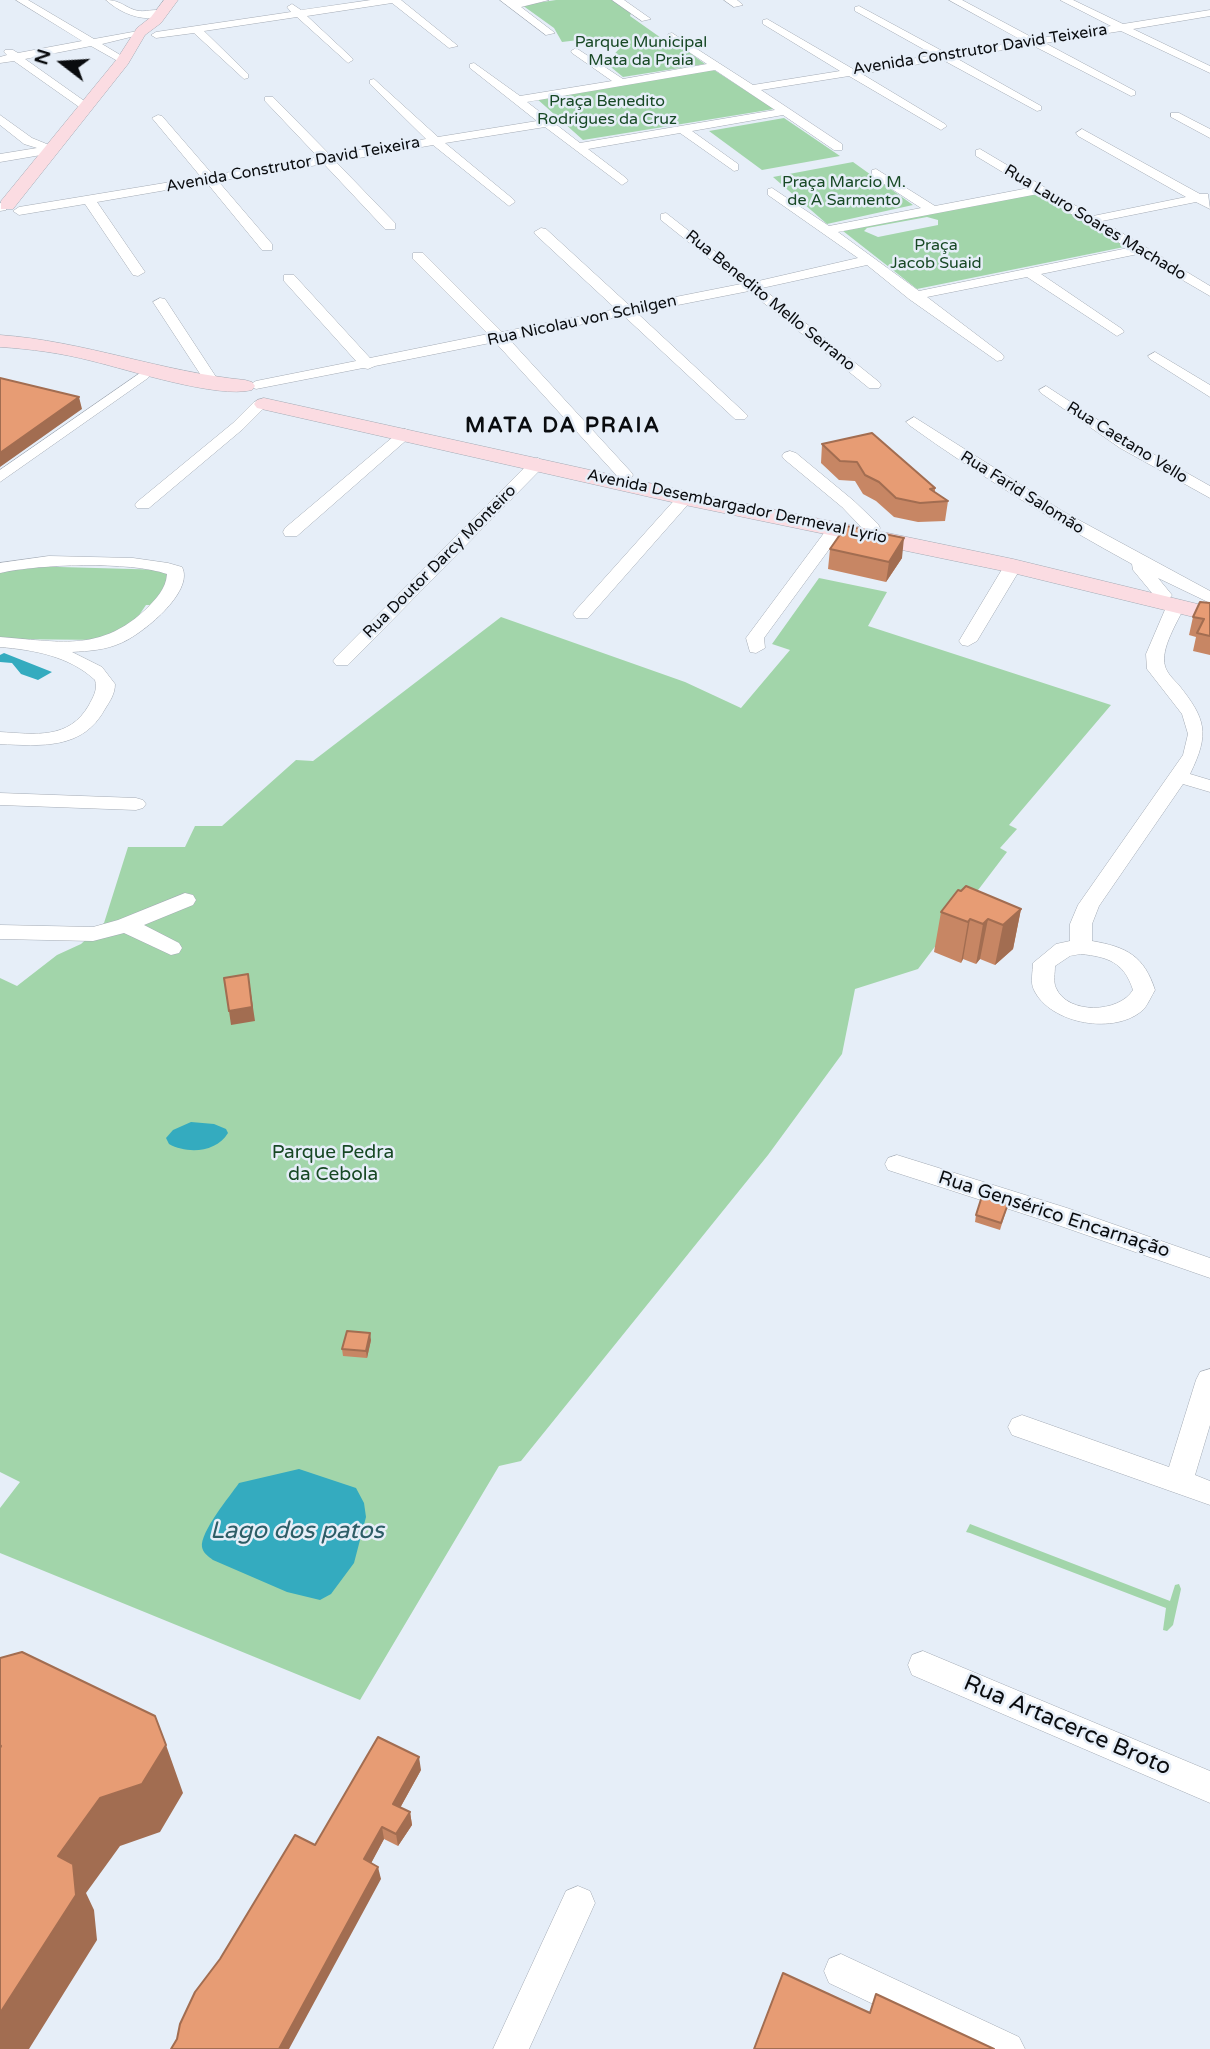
<!DOCTYPE html>
<html>
<head>
<meta charset="utf-8">
<style>
  body { margin:0 }
  #map { position:relative; width:1210px; height:2049px; overflow:hidden; background:#e6eef8; font-family:"Varela Round",sans-serif }
  canvas { display:block }
  .north { position:absolute; left:28px; top:28px; width:70px; height:70px; -webkit-text-stroke:5px #e6eef8; paint-order:stroke; rotate:287deg; font-size:19px; font-weight:700; line-height:28px; text-align:center; color:#0a0c0f }
  .north::after { content:''; display:block; margin:auto; width:24px; height:32px; background:#0a0c0f; clip-path:polygon(50% 0,100% 100%,50% 72%,0 100%) }
</style>
</head>
<body>
<div id="map">
<canvas width="1210" height="2049"></canvas>
<div class="north">N</div>
</div>
<script>
const context = document.querySelector('canvas').getContext('2d');
context.lineJoin = 'round';
function fill(path, color) { context.fillStyle = color; context.fill(path, 'evenodd'); }
function strokePath(path, color, width, dash) { context.strokeStyle = color; context.lineWidth = width; context.lineCap = dash ? 'butt' : 'round'; context.setLineDash(dash || []); context.stroke(path); }
function write(font, color, halo, rows, align = 'center') {
  context.font = font + ' "Varela Round",sans-serif'; context.lineWidth = 5; context.setLineDash([]); context.textBaseline = 'middle'; context.strokeStyle = halo; context.fillStyle = color; for (const [text, x, y, turn = 0] of rows) {
    context.save(); context.translate(x, y); context.rotate((+turn || 0) * Math.PI / 180); context.textAlign = isNaN(turn) ? turn : align; if (halo) context.strokeText(text, 0, 0); context.fillText(text, 0, 0); context.restore();
  }
}
const green = new Path2D(`
  M556,0h56l19,13 -1,3 34,24h8l33,24 -82,13 -17,-14 13,-14 -16,-12 -41,5 -8,-14 -32,-23z
  M714,70l60,39 -191,31 -47,-42z
  M784,118l56,38 -78,14 -53,-39z
  M853,162l60,43 -86,19 -54,-47z
  M1041,192l88,54 -212,43 -74,-58zM927,217l11,3v5l-60,12 -14,-6 3,-3z
  M24,566l143,4 6,4 -15,31h-12l-15,22 -24,13 -107,-1v-66z
  M819,578l68,14 -19,34 243,79 -102,120 8,4 -17,19 7,4 -89,117 -63,20 -13,65 -74,101 -247,306 -22,5 -139,234 -360,-147v-45l20,-26 -20,-10v-494l17,8 40,-31 24,-11 23,-21 24,-76h57l10,-21h27l74,-66 17,1 188,-144 184,65 56,26 49,-58 -18,-6z
  M970,1524l200,77 5,-16 4,-1 2,5 -8,36 -6,6 -4,-1 3,-22 -196,-75 -4,-1z`);
const water = new Path2D(`
  M4,653l48,19 -14,8 -17,-6 -9,-11 -12,-1v-7z
  M191,1122l23,2 12,5 2,4c-12,20 -41,21 -59,11l-3,-6 7,-8z
  M299,1469l57,19 8,15 2,14 -12,46 -23,31 -11,6 -33,-8 -74,-32c-5,-4 -10,-7 -11,-13 -2,-15 28,-51 37,-64z`);
const street = new Path2D(`
  M16,0h12l66,39 44,-8 5,3 -41,10 25,15 1,2 -5,3 -32,-18 -66,13 65,46v4h-8l-68,-48 -14,2v-6l7,-2 -3,-3 1,-2h8l5,3 64,-12z
  M106,0c16,0 20,9 33,11 10,1 19,-4 28,2 -19,12 -46,1 -61,-13z
  M371,0h30l57,46 -9,2 -57,-45 -85,13 45,42 1,2 -5,3 -51,-46 -93,14 44,43v4l-4,1 -50,-46 -38,5 -5,-3 5,-3 135,-20 -4,-5 5,-3 9,6z
  M500,0h49l-28,7 34,26 -9,2z
  M612,0h12l27,19 -9,2z
  M724,0h13l6,5 -9,2z
  M949,0h13l73,39 76,-13 -51,-26h13l50,24 87,-14v6l-77,13 77,37v7l-89,-42 -76,12 90,48v4l-4,1 -99,-51 -76,13 85,48v4l-4,1 -94,-51 -81,14 83,50 2,2 -6,4 -92,-54 -88,14 81,54v6h-8l-51,-35 -91,16 46,33v6l-4,1 -54,-38 -92,16 38,29 2,3 -6,4 -77,-58 -100,16 68,56 2,3 -6,4 -76,-61 -97,17 59,61v6h-10l-61,-65 -106,17 54,63v6h-10l-55,-67 -110,19 48,70 -7,4 -5,-1 -48,-71 -66,11 -6,-4 6,-4 182,-30 -49,-59 6,-3 4,1 51,59 105,-18 -53,-56v-4h8l57,58 96,-16 -56,-55v-4l4,-1 64,58 99,-16 -67,-53v-4l4,-1 46,33 92,-15 -40,-28 -1,-2 5,-3 47,31 84,-15 -39,-26v-4l4,-1 81,52 87,-14 -77,-47v-4l4,-1 86,50 81,-14 -79,-44v-4l4,-1 87,47 77,-12zM715,70l60,40 -195,33 -53,-41z
  M1171,113h8l31,16v9l-39,-21z
  M0,115l32,23 27,11 -6,4 -53,9v-8l37,-6 -13,-4 -24,-19z
  M1082,129l118,65h8l2,15 -14,-7 -94,19 108,65v10l-72,-42 -97,20 81,55 2,3 -7,4 -90,-59 -100,20 75,57 2,3 -2,3 -5,1 -88,-62 -42,-34 -105,23 117,94 2,3 -2,3h-10l-120,-97 -112,22 108,100 3,3 -3,3h-10l-111,-103 -115,23 122,133 2,3 -2,3h-12l-124,-136 -120,24 -7,3 -5,-1 -107,21 -7,-4 7,-4 100,-20 -72,-80v-6h10l76,83 118,-24 -75,-75v-6h10l79,79 114,-23 -80,-74 -2,-3 7,-4 5,1 84,77 111,-22 -80,-64v-6l5,-1 88,69 104,-24 -90,-63v-6l4,-1 57,38 92,-18 -49,-32v-6l4,-1 59,37 94,-18 -53,-32v-6l4,-1 113,67 93,-19 -108,-61 -2,-3zM1038,194l90,54 -209,43 -81,-59z
  M0,203l6,1v6l-6,1z
  M160,298l5,1 55,84 -2,3h-10l-2,-3 -53,-81z
  M1155,352l55,33v12l-60,-38 -2,-3z
  M143,371l7,4 -2,3 -148,104v-12z
  M1046,386l86,56 78,44v12l-90,-50 -79,-55 -2,-3z
  M259,400l8,5 -24,24 -94,79h-12l-2,-3 2,-3 96,-79 21,-21z
  M914,417l150,95 146,79v12l-52,-25 14,17 -3,4h-12l-24,-29 -1,-6c-77,-42 -152,-88 -223,-139l-3,-3z
  M405,429l5,2 3,3 -3,3 -113,99h-12l-2,-4 2,-4 115,-97z
  M790,451l6,2 58,48 24,23 2,4 -2,4h-12l-24,-25 -58,-48 -2,-3 2,-3z
  M538,458l8,5 -2,3 -196,199h-12l-3,-4 3,-4 196,-197z
  M685,493l8,5 -2,3 -103,117h-12l-3,-4 3,-4 103,-115z
  M836,524l8,5 -80,109 1,10 -9,5 -6,-1 -4,-14 84,-113z
  M49,556l84,2 35,5 14,4c13,25 -41,68 -61,76 -15,7 -32,8 -49,9l30,15 13,17c0,10 -5,17 -10,25 -22,41 -64,37 -105,35v-12c35,2 69,8 89,-27 4,-8 9,-15 6,-25 -26,-24 -61,-30 -95,-33v-10c57,4 99,16 145,-27 11,-11 21,-21 22,-36 -37,-13 -129,-10 -167,-1v-10z
  M1013,561l9,5 -45,75 -9,5 -6,-1 -3,-4 45,-75z
  M1176,600l9,5c-7,17 -25,43 -20,61 2,7 8,13 13,18 28,35 32,49 12,90l20,6v12l-27,-8 -84,122 -7,18v17c35,6 52,15 63,49 -3,5 -7,14 -11,19 -28,27 -94,15 -110,-19 -4,-7 -1,-19 -1,-27l23,-19 14,-3v-17l8,-19 105,-150 5,-21 -6,-20 -35,-45 -1,-15 21,-49zM1081,954c27,3 43,8 52,36 -14,23 -65,25 -77,-2 -3,-6 -1,-15 -1,-22l15,-10z
  M0,793l136,5 7,2 3,4 -3,4 -7,2 -136,-5z
  M185,893l8,2 3,5 -3,5 -49,20 35,18 3,5 -3,5 -8,2 -47,-22 -31,8 -93,-2v-14l93,2 25,-7z
  M897,1155l170,53 143,50v20l-161,-56 -161,-52 -3,-6 3,-6z
  M1210,1369v56l-15,50 15,6v24l-198,-70 -4,-8 4,-8 10,-4 147,52 27,-87 4,-8z
  M923,1651l287,120v32l-298,-128 -4,-10 4,-10z
  M578,1886l12,5 5,12 -66,146h-36l73,-158z
  M841,1954l178,83 6,12h-57l-139,-66 -5,-12 5,-12z`);
const secondary = new Path2D(`
  M164,0h14l-17,23 -16,12 -17,29 -115,145h-12v-8l116,-142 20,-31 14,-11z
  M0,335c84,6 162,37 245,45l7,2 3,4 -3,4c-34,9 -123,-20 -160,-29 -31,-8 -61,-12 -92,-14z
  M264,398l421,93 328,68 197,48v14l-197,-48 -328,-68 -428,-97 -3,-4 3,-4z`);
const wall = new Path2D(`
  M822,444l113,44v4l13,9 -3,20 -27,1 -24,-5 -18,-16 -13,-7 -8,-13 -16,-1 -18,-17z
  M830,549l72,9 -16,24 -58,-13z
  M1210,603v52l-17,-4 3,-14 -7,-2 4,-18z
  M961,891l60,18 -8,40 -18,16 -15,-6 -4,5 -13,-5 -2,4 -27,-11 7,-40z
  M1006,1211l-6,19 -25,-8 1,-7z
  M371,1340l-4,18 -24,-2 -1,-7z
  M421,1770l-21,38 10,4 2,13 -14,21 -14,-7 -13,24 10,16 -66,-34z`);
const shadedWall = new Path2D(`
  M79,397l3,12 -82,58v-14z
  M904,538l-2,20 -16,24 3,-20z
  M1021,909l-8,40 -18,16 8,-40z
  M970,919l-7,40 -2,4 7,-41z
  M988,919l-8,40 -4,5 7,-40z
  M248,974l7,47 -24,4 -2,-14z
  M370,1333l1,7 -4,18 -1,-7z
  M166,1745l17,48 -23,39 -40,14 -34,47 8,17 3,30 -68,109h-29v-36l58,-157 42,-58z
  M419,1757l2,13 -26,47 -2,-13z
  M410,1812l2,13 -14,21 -2,-12z
  M382,1827l2,12 -17,32 -3,-12z
  M378,1867l3,12 -92,170h-10z`);
const building = new Path2D(`
  M0,378l79,19 -79,56z
  M872,433l63,55 -5,1 18,12 -28,2 -24,-5 -17,-16 -14,-7 -8,-13 -17,-1 -18,-17z
  M846,526l58,12 -15,24 -59,-13z
  M1200,602l10,1v33l-13,-3 7,-14 -11,-2z
  M966,886l55,23 -18,16 -15,-6 -5,5 -13,-5 -2,3 -27,-10 17,-22 3,1z
  M248,974l4,33 -23,4 -5,-33z
  M982,1196l26,8 -7,19 -25,-8z
  M347,1331l23,2 -4,18 -24,-2z
  M22,1652l133,64 11,29 -24,39 -42,14 -42,58 15,8 3,31 -76,118v-265l1,-2 -1,-1v-87z
  M378,1737l41,20 -26,47 17,8 -14,22 -14,-7 -18,32 14,8 -99,182h-108l6,-10 3,-15 15,-32 25,-33 75,-124 20,10z
  M783,1973l87,40 6,-19 118,55h-240z`);
const farParknames = [
  ["Parque Municipal",641,43],
  ["Mata da Praia",641,61],
  ["Praça Benedito",607,102],
  ["Rodrigues da Cruz",607,120],
  ["Praça Marcio M.",844,183],
  ["de A Sarmento",844,201],
  ["Praça",936,246],
  ["Jacob Suaid",936,264]
];
const farStreetnames = [
  ["Avenida Construtor David Teixeira",980,50,-9],
  ["Avenida Construtor David Teixeira",293,165,-10],
  ["Rua Lauro Soares Machado",1095,223,31],
  ["Rua Benedito Mello Serrano",770,301,39],
  ["Rua Nicolau von Schilgen",582,321,-12],
  ["Rua Caetano Vello",1127,443,32],
  ["Rua Farid Salomão",1022,493,32],
  ["Avenida Desembargador Dermeval Lyrio",737,507,12],
  ["Rua Doutor Darcy Monteiro",440,562,-45]
];
const parkNames = [
  ["Parque Pedra",333,1153],
  ["da Cebola",333,1175]
];
const streetNames = [
  ["Rua Gensérico Encarnação",1054,1215,18]
];
const farDistrictnames = [
  ["MATA DA PRAIA",563,426]
];
const nearStreetnames = [
  ["Rua Artacerce Broto",1067,1726,23]
];
const nearWaternames = [
  ["Lago dos patos",297,1532]
];
fill(green, '#a2d5aa');
fill(water, '#34abbf');
strokePath(street, '#a4abb5', 1);
strokePath(secondary, '#a4abb5', 1);
fill(street, '#fff');
fill(secondary, '#fbdce2');
fill(wall, '#c78664');
fill(shadedWall, '#a26d51');
fill(building, '#e79c74');
strokePath(building, '#a26d51', 2);
write('16px', '#174824', '#e6eef8', farParknames);
write('16px', '#0a0c0f', '#e6eef8', farStreetnames);
write('19px', '#174824', '#e6eef8', parkNames);
write('19px', '#0a0c0f', '#e6eef8', streetNames);
context.letterSpacing = '2px';
write('bold 21px', '#0a0c0f', '#e6eef8', farDistrictnames);
context.letterSpacing = '0px';
write('23px', '#0a0c0f', '#e6eef8', nearStreetnames);
write('italic 24px', '#2d5d66', '#e6eef8', nearWaternames);
</script>
</body>
</html>
